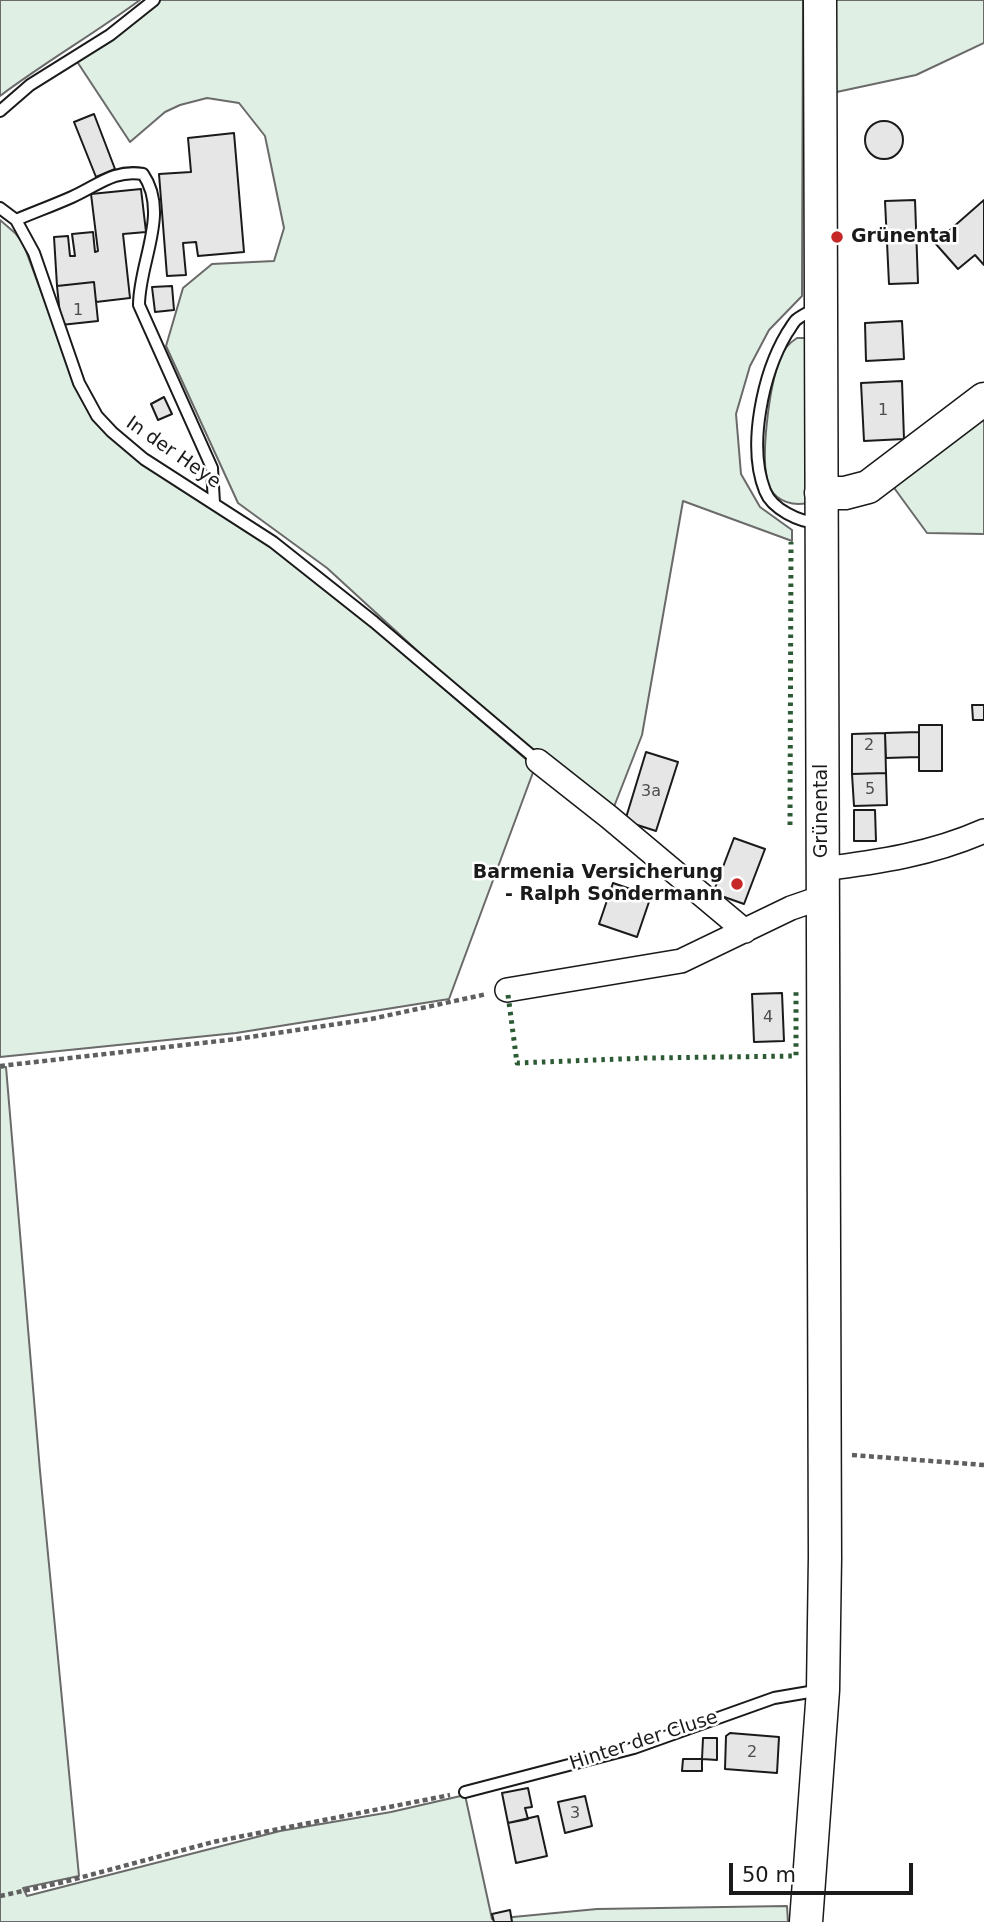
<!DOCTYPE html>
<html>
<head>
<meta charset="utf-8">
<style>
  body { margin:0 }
  #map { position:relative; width:984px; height:1922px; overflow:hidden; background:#fff; font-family:"DejaVu Sans",sans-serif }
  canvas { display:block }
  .scale { position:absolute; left:729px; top:1863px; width:184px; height:32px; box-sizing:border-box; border:4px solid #1a1a1a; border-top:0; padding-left:9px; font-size:21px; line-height:24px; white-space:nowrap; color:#1a1a1a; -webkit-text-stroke:5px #fff; paint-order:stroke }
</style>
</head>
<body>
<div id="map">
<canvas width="984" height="1922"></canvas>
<div class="scale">50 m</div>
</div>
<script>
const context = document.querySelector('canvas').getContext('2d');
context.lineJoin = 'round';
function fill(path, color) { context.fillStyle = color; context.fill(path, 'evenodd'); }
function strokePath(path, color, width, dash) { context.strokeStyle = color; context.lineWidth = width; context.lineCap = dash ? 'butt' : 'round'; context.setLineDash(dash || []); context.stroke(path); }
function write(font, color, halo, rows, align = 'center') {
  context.font = font + ' "DejaVu Sans",sans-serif'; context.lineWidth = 5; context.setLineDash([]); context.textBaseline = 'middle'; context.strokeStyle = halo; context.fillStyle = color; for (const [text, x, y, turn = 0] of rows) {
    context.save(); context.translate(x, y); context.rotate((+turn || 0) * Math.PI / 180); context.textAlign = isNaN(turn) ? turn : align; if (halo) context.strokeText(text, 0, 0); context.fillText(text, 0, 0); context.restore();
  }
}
const green = new Path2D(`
  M0,0h140c-46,34 -95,62 -140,96z
  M159,0h644l-1,296 -33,34 -19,36 -14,48 5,60 19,33 32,23v11l-109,-40 -41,234 -32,82 -128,-107 -155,-142 -89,-65 -72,-157 17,-58 29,-24 62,-3 10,-33 -19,-92 -26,-33 -32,-5 -27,7 -15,7 -35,30 -54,-82z
  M834,0h150v43l-68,32 -84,18z
  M0,220l15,13 8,10 54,145 69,77 126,83 100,79 163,140 -86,232 -213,34 -236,24z
  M797,338h11l-1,165c-13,3 -30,-1 -37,-15 -12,-24 0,-104 10,-129 3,-9 9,-16 17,-21z
  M984,413v121l-57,-1 -35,-48z
  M6,1067l34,404 39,405 -56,12 4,8 253,-65 111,-19 74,-17 27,124 105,-10 190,-3 1,16h-788v-854z`);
const building = new Path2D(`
  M94,114l21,55 -19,8 -22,-55z
  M865 140a19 19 0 1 1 38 0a19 19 0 1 1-38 0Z
  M234,133l10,119 -46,4 -2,-14 -13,1 3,32 -19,1 -8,-102 32,-2 -3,-34z
  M141,189l5,43 -23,2 7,64 -34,4 -2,-20 -37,4 -3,-49 14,-1 2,20h5l-3,-22 21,-2 2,20 3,-1 -7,-57z
  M915,200l3,83 -29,1 -4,-83z
  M984,200v65l-9,-10 -17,14 -23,-26z
  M94,282l4,39 -37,4 -4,-39z
  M172,286l2,24 -19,2 -3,-25z
  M902,321l2,38 -38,2 -1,-38z
  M902,381l2,58 -40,2 -3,-58z
  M164,397l8,17 -14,6 -7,-16z
  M972,705h12v15h-11z
  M919,725h23v46h-23z
  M919,732v25l-33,1 -1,-25z
  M885,733l1,40 -34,1v-40z
  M646,752l32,10 -22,69 -31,-10z
  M886,773l1,32 -33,1 -2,-32z
  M854,810h21l1,31h-22z
  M734,838l31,11 -21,55 -31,-11z
  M613,883l38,13 -14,41 -38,-13z
  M782,993l2,48 -30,1 -2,-48z
  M730,1733l49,4 -2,36 -52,-4 1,-33z
  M703,1738h14v22l-15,-1z
  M683,1759h19v12h-20z
  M528,1788l4,19 -7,1 3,11 -20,4 -6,-30z
  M585,1796l7,30 -27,7 -7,-31z
  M538,1816l9,40 -31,7 -8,-40z
  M510,1910l2,12h-18l-2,-8z`);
const path = new Path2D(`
  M0,1066l237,-27 134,-20 116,-25
  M852,1455l132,10
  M0,1896l64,-14 149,-40 237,-47`);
const lane = new Path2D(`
  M0,111l30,-26 80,-50 44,-35
  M0,208l16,12 18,33 45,130 18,33 15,16 32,27 129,83 101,80 164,139
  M16,220c19,-8 38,-15 56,-23 25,-11 42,-28 71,-23 27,39 -4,88 -4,131l73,163 2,35
  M815,309c-6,3 -13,6 -19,11 -3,3 -6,9 -9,13 -24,40 -40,113 -22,158 7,18 34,31 53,32
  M465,1792l169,-44 140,-50 47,-8`);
const street = new Path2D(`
  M538,761l71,56 136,114
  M822,869c57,-7 110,-15 162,-38
  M507,990l174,-29 110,-53 32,-11`);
const secondary = new Path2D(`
  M821,493h24l23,-6 116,-88
  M806,1922l17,-232 2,-133 -5,-1557`);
const hedge = new Path2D(`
  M790,825l1,-283
  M508,995l9,68 130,-5 149,-2v-65`);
const markers = [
  [837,237,7,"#c62828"],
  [737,884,7,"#c62828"]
];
const numberNames = [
  ["1",78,311],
  ["1",883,411],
  ["2",869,746],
  ["5",870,790],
  ["3a",651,792],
  ["4",768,1018],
  ["2",752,1753],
  ["3",575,1814]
];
const poiNames = [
  ["Grünental",851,237],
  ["Barmenia Versicherung",723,873,"right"],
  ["- Ralph Sondermann",723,895,"right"]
];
const streetNames = [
  ["In der Heye",173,453,35],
  ["Grünental",822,811,-90],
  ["Hinter der Cluse",644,1741,-18]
];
fill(green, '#e0efe3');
strokePath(green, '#6a6a6a', 2);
fill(building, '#e6e6e6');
strokePath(building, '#1a1a1a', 2);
strokePath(lane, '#1a1a1a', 14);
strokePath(street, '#1a1a1a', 26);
strokePath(secondary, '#1a1a1a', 35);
strokePath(path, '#5f5f5f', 4.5, [5, 3.5]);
strokePath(lane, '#fff', 10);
strokePath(street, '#fff', 23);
strokePath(secondary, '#fff', 32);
strokePath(hedge, '#2b5a34', 5, [3.5, 5]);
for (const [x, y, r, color] of markers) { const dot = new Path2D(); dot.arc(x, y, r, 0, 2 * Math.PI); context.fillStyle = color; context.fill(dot); strokePath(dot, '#fff', 2.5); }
write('16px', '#4d4d4d', null, numberNames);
write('bold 19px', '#1a1a1a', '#fff', poiNames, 'left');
write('19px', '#1a1a1a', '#fff', streetNames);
</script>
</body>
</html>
